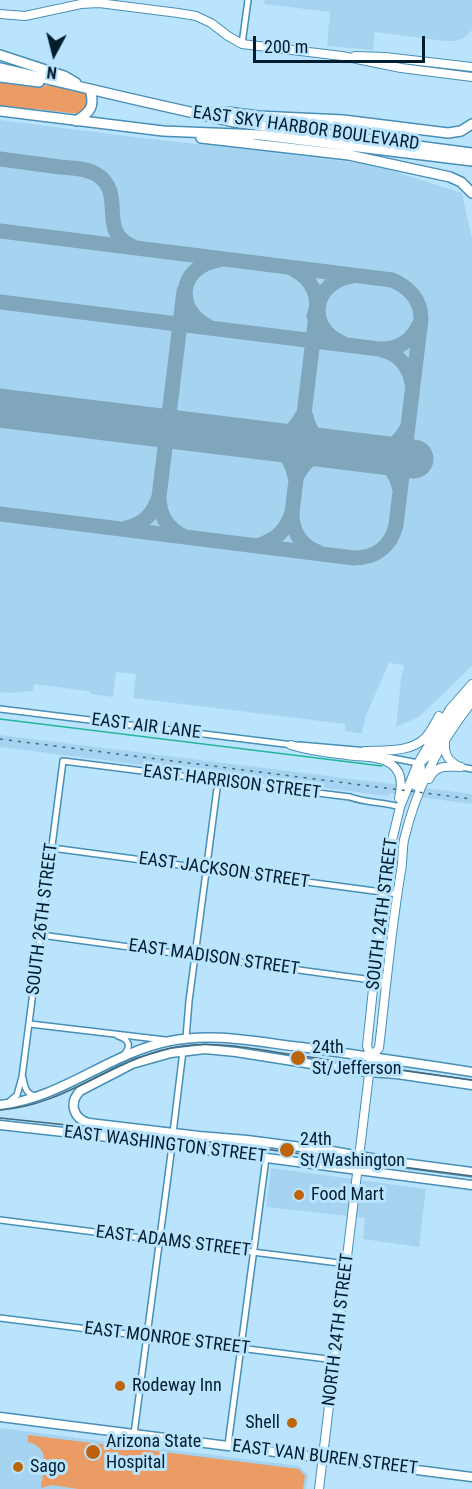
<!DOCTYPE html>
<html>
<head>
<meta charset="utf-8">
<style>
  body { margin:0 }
  #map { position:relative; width:472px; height:1489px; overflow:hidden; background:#bae4fe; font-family:"Roboto Condensed",sans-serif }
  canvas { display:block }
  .north { position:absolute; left:24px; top:24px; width:60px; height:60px; -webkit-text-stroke:4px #bae4fe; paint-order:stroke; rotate:187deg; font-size:16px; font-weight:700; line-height:24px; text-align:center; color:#001d2d }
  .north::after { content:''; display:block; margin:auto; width:21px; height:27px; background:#001d2d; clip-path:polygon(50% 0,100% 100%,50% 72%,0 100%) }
  .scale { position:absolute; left:253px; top:36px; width:172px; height:27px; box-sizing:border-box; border:3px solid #001d2d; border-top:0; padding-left:8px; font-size:18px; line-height:21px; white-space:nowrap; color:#001d2d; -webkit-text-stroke:4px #bae4fe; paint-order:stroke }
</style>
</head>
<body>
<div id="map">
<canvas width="472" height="1489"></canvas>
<div class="north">N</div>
<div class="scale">200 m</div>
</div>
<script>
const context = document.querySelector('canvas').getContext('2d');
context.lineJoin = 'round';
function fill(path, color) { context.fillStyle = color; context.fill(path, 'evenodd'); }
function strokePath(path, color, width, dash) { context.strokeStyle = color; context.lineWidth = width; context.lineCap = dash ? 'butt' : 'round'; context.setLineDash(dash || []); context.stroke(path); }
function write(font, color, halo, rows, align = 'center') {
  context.font = font + ' "Roboto Condensed",sans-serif'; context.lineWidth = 6; context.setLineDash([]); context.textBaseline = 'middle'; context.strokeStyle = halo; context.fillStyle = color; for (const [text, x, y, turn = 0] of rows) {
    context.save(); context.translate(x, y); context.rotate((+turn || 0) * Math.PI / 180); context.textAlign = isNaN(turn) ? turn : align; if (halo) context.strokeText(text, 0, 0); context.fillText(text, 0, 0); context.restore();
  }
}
const built = new Path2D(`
  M265,0h207v30l-8,8 -8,3h-12l-69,-9 -2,18 -46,-4 3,-34 -66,-8z
  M0,120l151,19 38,4 171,20 27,6 75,24 10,46v427l-53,51 -23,10 5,-48 3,-14 -15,-2 -24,55 -3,16 -17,-3v-7l-212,-26 3,-24 -20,-2 -3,25 -23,-3v-2l-3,-1 -53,-7 -1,7 -25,2 -8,-1z
  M0,735l472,59v10l-83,-11 -1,3 -388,-49z
  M271,1168l155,21 -7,58 -56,-8 2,-21 -99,-11z
  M0,1428l300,38 8,9 -2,14h-306z`);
const green = new Path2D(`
  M0,80c17,2 34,5 52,6 10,1 23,1 32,6 11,5 2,18 -5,22l-43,-5 -36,-1z
  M28,1435l271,34 6,7 -2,13h-225l-26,-4 -11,3c2,-18 11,-40 -13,-46z`);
const stream = new Path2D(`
  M0,719l382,47`);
const taxiway = new Path2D(`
  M0,159c20,3 40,5 60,8 12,1 26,1 36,7 32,19 -1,58 38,73
  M0,231l392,49c17,7 29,20 29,39l-25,206c-5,21 -20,33 -42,33l-354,-44
  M293,269c18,9 29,28 21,47
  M0,302l379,47c18,1 32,-7 40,-24
  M317,307l-25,206c0,18 9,33 26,39
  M209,327c-36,-18 -30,-61 10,-67
  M342,343c-37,-16 -29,-61 10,-67
  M382,350c17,4 27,17 30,33
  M306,416c3,18 15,28 31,34
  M260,440c19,-1 33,-6 42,-24
  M263,441c19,7 28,16 32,36
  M362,453c20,5 34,15 38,37
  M366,453c19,-1 32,-8 41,-25
  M297,476c8,-16 22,-25 40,-26
  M126,528c18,-4 27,-14 33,-31
  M183,536c-16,-8 -24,-21 -24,-39l25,-206
  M260,545c17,-6 26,-15 32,-32`);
const runway = new Path2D(`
  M0,408l414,51`);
const street = new Path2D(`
  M242,44l6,-44
  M0,709l293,36
  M299,745l69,6
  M377,755l41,8
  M461,767l11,2
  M52,848l345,46
  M41,935l346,47
  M30,1024l135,16
  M118,1036c12,4 13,10 6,19
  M186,1038l3,-37 29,-220
  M23,1078c2,9 2,15 12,18
  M10,1101l7,-6 5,-18 41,-316 287,36c16,6 34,5 50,10
  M173,1133l10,-82
  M0,1220l347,44
  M0,1318l335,42
  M134,1434l38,-288
  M228,1445l38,-287`);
const secondary = new Path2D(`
  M0,14l25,2 56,-12 18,-1 79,10 18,3 15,7 17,13 14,8 100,12 59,12 71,9
  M355,56l30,1 87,10
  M445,741c-1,14 3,20 15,26
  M291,745c21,7 43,8 64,11 12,1 26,1 36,8 12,8 11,22 8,34
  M365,751c20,-1 46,2 61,-14 5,-6 9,-14 13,-21
  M422,761l6,-5 24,-38 20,-25
  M429,779c7,-15 18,-12 32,-12
  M416,786l5,-15 -1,-11
  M371,1057l8,-9c7,-59 12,-118 22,-177 2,-10 1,-21 3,-31 12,-51 36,-98 68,-138
  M319,1489l51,-423 1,-9 -4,-11 19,-180 14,-59 18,-44 32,-54 22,-25`);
const primary = new Path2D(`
  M472,1085l-75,-11 -41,-3 -120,-19 -31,-3 -34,4 -39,11 -52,27c-12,13 -6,28 9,32l110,13 48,4 85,11 56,10 84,11
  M0,1105c63,-7 109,-52 170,-64 43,-9 87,1 131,6 57,8 114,16 171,25
  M0,1125l100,11 372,49
  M0,1417l472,60`);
const highway = new Path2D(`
  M0,55l64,21 12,7
  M0,68l128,30 106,24 238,31
  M0,77l39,5
  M0,111l163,20 98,4 211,26
  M210,113l17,-1 31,4 85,4 105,13 13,-2 11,-7
  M76,121c15,-9 19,-15 14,-32
  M201,138l148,17 101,22 11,5 11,11`);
const tram = new Path2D(`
  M0,1110c67,-4 118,-56 183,-64 38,-5 76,4 113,9 59,9 117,17 176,25
  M0,1118l125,13 347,45`);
const rail = new Path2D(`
  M0,739l472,60`);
const markers = [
  [298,1058,8,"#bd6309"],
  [287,1150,8,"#bd6309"],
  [299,1195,6,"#bd6309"],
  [120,1386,6,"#bd6309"],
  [292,1423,6,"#bd6309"],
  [93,1452,8,"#bd6309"],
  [18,1467,6,"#bd6309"]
];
const streetNames = [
  ["EAST SKY HARBOR BOULEVARD",306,129,8],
  ["EAST AIR LANE",146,727,7],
  ["EAST HARRISON STREET",232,783,7],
  ["EAST JACKSON STREET",224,871,8],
  ["SOUTH 24TH STREET",383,914,-83],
  ["SOUTH 26TH STREET",43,919,-83],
  ["EAST MADISON STREET",214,958,8],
  ["EAST WASHINGTON STREET",165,1145,7],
  ["EAST ADAMS STREET",173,1242,7],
  ["NORTH 24TH STREET",339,1330,-83],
  ["EAST MONROE STREET",167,1339,7],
  ["EAST VAN BUREN STREET",325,1458,7]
];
const poiNames = [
  ["24th",312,1048],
  ["St/Jefferson",312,1069],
  ["24th",300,1140],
  ["St/Washington",300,1161],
  ["Food Mart",311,1195],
  ["Rodeway Inn",132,1386],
  ["Shell",280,1423,"right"],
  ["Arizona State",106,1442],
  ["Hospital",106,1463],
  ["Sago",30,1467]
];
fill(built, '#a6d4f0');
fill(green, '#ea9c64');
strokePath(stream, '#21b699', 1.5);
strokePath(taxiway, '#80a6bc', 15);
strokePath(runway, '#80a6bc', 39);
strokePath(street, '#478fb6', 8);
strokePath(secondary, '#478fb6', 10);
strokePath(primary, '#478fb6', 11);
strokePath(highway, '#478fb6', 12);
strokePath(street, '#fff', 5);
strokePath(secondary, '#fff', 8);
strokePath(primary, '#fff', 8);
strokePath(highway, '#fff', 9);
strokePath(tram, '#45677a', 1.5);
strokePath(rail, '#45677a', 1.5, [3, 6]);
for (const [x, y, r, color] of markers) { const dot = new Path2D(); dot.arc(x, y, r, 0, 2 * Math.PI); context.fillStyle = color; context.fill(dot); strokePath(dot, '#bae4fe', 2); }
write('18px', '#001d2d', '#bae4fe', streetNames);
write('18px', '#001d2d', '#bae4fe', poiNames, 'left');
</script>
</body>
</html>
